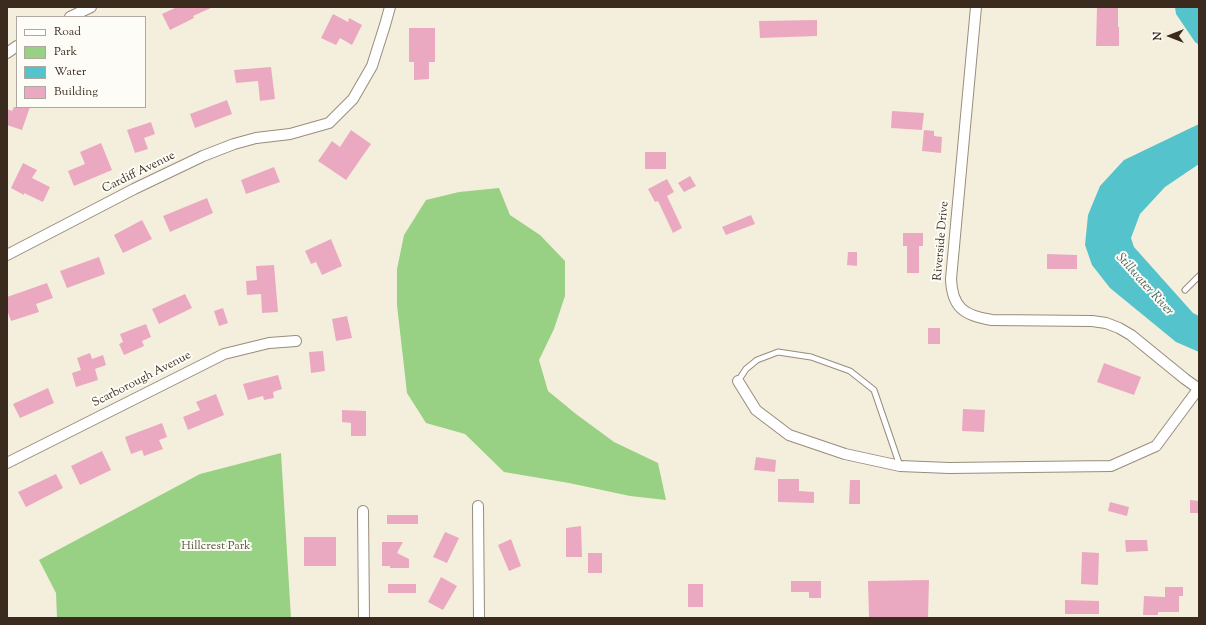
<!DOCTYPE html>
<html>
<head>
<meta charset="utf-8">
<style>
  body { margin:0 }
  #map { position:relative; width:1206px; height:625px; overflow:hidden; background:#f4efdc; font-family:"Sorts Mill Goudy",serif }
  canvas { display:block }
  .frame { position:absolute; inset:0; border:8px solid #3b2a1e; pointer-events:none }
  .legend { position:absolute; left:16px; top:16px; width:130px; height:92px; box-sizing:border-box; background:#fdfcf7; border:1px solid #afa8a0; margin:0; padding:5px 7px; list-style:none; font-size:12px; color:#3b2a1e }
  .legend li { display:flex; align-items:center; gap:8px; height:20px }
  .legend b { width:20px; border:1px solid #afa8a0 }
  .north { position:absolute; left:1150px; top:16px; width:40px; height:40px; -webkit-text-stroke:3px #fdfcf7; paint-order:stroke; rotate:270deg; font-size:11px; font-weight:700; line-height:16px; text-align:center; color:#3b2a1e }
  .north::after { content:''; display:block; margin:auto; width:14px; height:18px; background:#3b2a1e; clip-path:polygon(50% 0,100% 100%,50% 72%,0 100%) }
</style>
</head>
<body>
<div id="map">
<canvas width="1206" height="625"></canvas>
<div class="frame"></div>
<ul class="legend">
<li><b style="height:5px;background:#fff"></b>Road</li>
<li><b style="height:11px;background:#98d183"></b>Park</li>
<li><b style="height:11px;background:#55c3cb"></b>Water</li>
<li><b style="height:11px;background:#eba9c1"></b>Building</li>
</ul>
<div class="north">N</div>
</div>
<script>
const context = document.querySelector('canvas').getContext('2d');
context.lineJoin = 'round';
function fill(path, color) { context.fillStyle = color; context.fill(path, 'evenodd'); }
function strokePath(path, color, width, dash) { context.strokeStyle = color; context.lineWidth = width; context.lineCap = dash ? 'butt' : 'round'; context.setLineDash(dash || []); context.stroke(path); }
function write(font, color, halo, rows, align = 'center') {
  context.font = font + ' "Sorts Mill Goudy",serif'; context.lineWidth = 4; context.setLineDash([]); context.textBaseline = 'middle'; context.strokeStyle = halo; context.fillStyle = color; for (const [text, x, y, turn = 0] of rows) {
    context.save(); context.translate(x, y); context.rotate((+turn || 0) * Math.PI / 180); context.textAlign = isNaN(turn) ? turn : align; if (halo) context.strokeText(text, 0, 0); context.fillText(text, 0, 0); context.restore();
  }
}
const green = new Path2D(`
  M499,188l11,27 30,20 25,26v35l-11,33 -15,31 9,31 28,23 38,28 44,21 8,37 -36,-4 -61,-13 -65,-11 -39,-38 -39,-11 -19,-30 -10,-88v-36l7,-34 22,-35 33,-8z
  M281,453l10,165h-234l-1,-25 -17,-33 161,-86z`);
const water = new Path2D(`
  M1175,7h24v38l-4,-3 -19,-28z
  M1199,124v40l-34,23 -25,27 -9,24 3,9 59,66 6,3v36l-23,-10 -66,-54 -18,-23 -7,-20 3,-30 12,-29 24,-26z`);
const building = new Path2D(`
  M177,7h36l-20,9 1,2 -24,12 -8,-16z
  M1097,7h21v20h1v19h-23z
  M333,14l15,8 1,-4 13,7 -10,20 -12,-7 -4,7 -15,-7z
  M817,20v16l-57,2 -1,-17z
  M409,28h26v34h-6v17l-15,1v-18h-5z
  M271,67l4,32 -15,2 -2,-20 -22,2 -2,-13z
  M227,100l5,14 -37,14 -5,-14z
  M14,107h16l-8,23 -15,-5v-16l5,2z
  M892,111l32,2 -2,17 -31,-2z
  M151,122l4,12 -11,4 4,11 -13,4 -8,-23z
  M351,130l20,14 -25,36 -28,-19 14,-20 8,6z
  M924,130l10,1v5l8,1 -1,16 -19,-2z
  M101,143l11,27 -38,16 -6,-15 17,-7 -5,-12z
  M645,152h21v17h-21z
  M23,163l14,7 -5,8 18,9 -7,15 -19,-9v2l-13,-7z
  M274,167l6,15 -34,12 -5,-14z
  M690,176l6,10 -12,6 -6,-9z
  M667,179l7,13 -7,4 15,32 -9,5 -15,-32 -3,1 -7,-13z
  M207,198l6,15 -43,19 -7,-16z
  M751,215l4,9 -29,11 -4,-8z
  M142,220l10,19 -29,14 -9,-18z
  M903,233h20v13h-4v27h-12v-27h-4z
  M331,239l11,27 -20,9 -6,-13 -5,2 -6,-13z
  M848,252h9v14l-10,-1z
  M1047,254l30,1v14h-30z
  M99,257l6,17 -38,14 -7,-17z
  M274,265l4,47 -16,1 -1,-19 -14,1 -1,-14 11,-1 -1,-14z
  M47,283l6,15 -17,6 3,8 -28,9 -4,-11v-13z
  M185,294l7,14 -33,16 -7,-15z
  M223,308l5,15 -9,3 -5,-15z
  M347,316l5,22 -16,3 -4,-22z
  M146,324l5,13 -9,4 2,5 -20,9 -5,-11 4,-2 -3,-8z
  M928,328h12v16h-12z
  M323,351l2,20 -14,2 -2,-21z
  M90,353l2,6 11,-4 3,10 -11,4 3,11 -22,7 -4,-14 9,-3 -4,-12z
  M1104,363l37,14 -7,18 -37,-13z
  M278,375l4,14 -9,3 1,6 -10,2 -1,-4 -15,4 -5,-16z
  M48,388l6,15 -34,15 -7,-14z
  M216,394l8,21 -36,15 -5,-13 17,-7 -4,-8z
  M963,409l22,1 -1,22 -22,-1z
  M342,410l24,1v25h-15v-13l-9,-1z
  M162,423l5,14 -8,3 4,9 -19,7 -2,-6 -11,4 -6,-17z
  M102,451l9,19 -31,15 -9,-19z
  M756,457l20,3 -1,12 -21,-2z
  M56,474l7,14 -37,19 -8,-15z
  M778,479h21v12l15,1v11l-36,-1z
  M850,480h10v24h-11z
  M1190,500l9,1v12h-9z
  M1110,502l19,5 -2,9 -19,-5z
  M387,515h31v9h-31z
  M581,526l1,31h-16v-29z
  M445,532l14,6 -12,25 -14,-6z
  M304,537h32v29h-32z
  M511,539l10,27 -12,5 -11,-26z
  M1125,540h22l1,11 -22,1z
  M382,542h21l-6,11 12,6v9h-19v-2h-8z
  M1082,552l17,1 -1,32 -17,-1z
  M588,553h14v20h-14z
  M441,577l16,9 -14,24 -15,-8z
  M929,580l-1,38h-59l-1,-37z
  M791,581h30v17h-12v-6h-18z
  M388,584h28v9h-28z
  M688,584h15v23h-15z
  M1165,587h18v9h-4v16h-21v3h-15l1,-19 21,1z
  M1065,600l34,1v13h-34z`);
const service = new Path2D(`
  M1185,290l14,-14
  M738,381l8,-12 11,-9 21,-8 33,5 39,14 24,19 26,76`);
const minor = new Path2D(`
  M976,7l-25,272c1,29 14,37 41,41l100,1 14,2 13,5 12,7 54,44 14,10
  M70,17l21,-10
  M7,53l10,-7
  M7,255l127,-66 69,-33 31,-12 22,-6 34,-4 39,-11 24,-24 19,-33 13,-41 5,-18
  M738,381l18,29 33,25 56,19 55,12 49,2 162,-2 45,-20 43,-58
  M7,463l217,-109 45,-11 27,-2
  M478,506l1,112
  M363,511l1,107`);
const streetNames = [
  ["Cardiff Avenue",139,173,-26],
  ["Riverside Drive",942,241,-85],
  ["Scarborough Avenue",142,380,-27]
];
const parkNames = [
  ["Hillcrest Park",216,547]
];
const waterNames = [
  ["Stillwater River",1144,285,48]
];
fill(green, '#98d183');
fill(water, '#55c3cb');
fill(building, '#eba9c1');
strokePath(service, '#988c7d', 7);
strokePath(minor, '#988c7d', 12);
strokePath(service, '#fff', 5);
strokePath(minor, '#fff', 10);
write('12px', '#3b2a1e', '#fdfcf7', streetNames);
write('12px', '#575c3c', '#fdfcf7', parkNames);
write('italic 13px', '#44605b', '#fdfcf7', waterNames);
</script>
</body>
</html>
